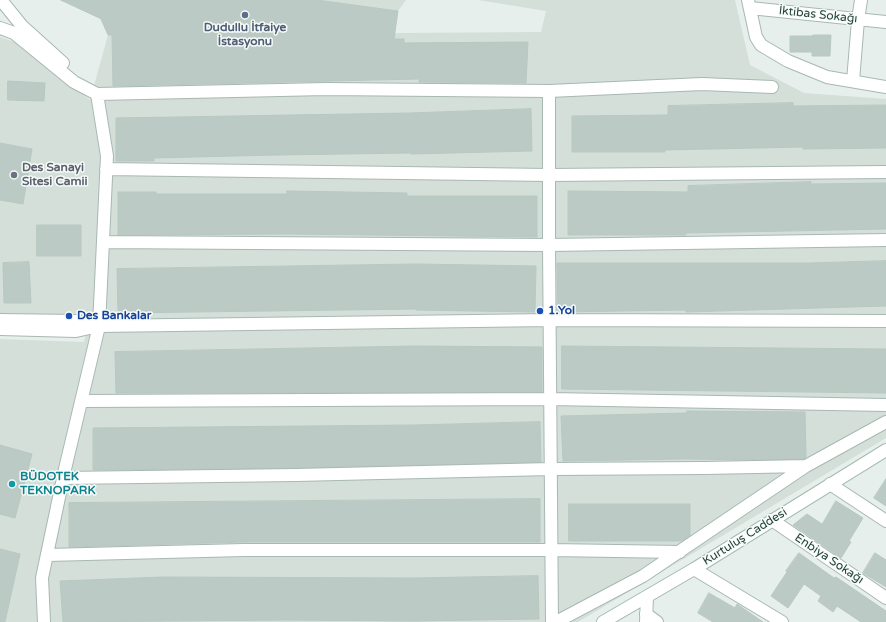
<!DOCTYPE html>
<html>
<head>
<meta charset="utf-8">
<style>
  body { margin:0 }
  canvas { display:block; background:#e6efeb }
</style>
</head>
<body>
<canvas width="886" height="622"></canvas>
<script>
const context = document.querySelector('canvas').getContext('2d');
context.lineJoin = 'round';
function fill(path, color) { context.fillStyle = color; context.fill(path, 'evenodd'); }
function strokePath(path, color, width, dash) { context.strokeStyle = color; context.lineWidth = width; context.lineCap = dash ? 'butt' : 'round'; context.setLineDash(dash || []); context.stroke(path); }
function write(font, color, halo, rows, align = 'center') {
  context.font = font + ' "Varela Round",sans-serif'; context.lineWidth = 3; context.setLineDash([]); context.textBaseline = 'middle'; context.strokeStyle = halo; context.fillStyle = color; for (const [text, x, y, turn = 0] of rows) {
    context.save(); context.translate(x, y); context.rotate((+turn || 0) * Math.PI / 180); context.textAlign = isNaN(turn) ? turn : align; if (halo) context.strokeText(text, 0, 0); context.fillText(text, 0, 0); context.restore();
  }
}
const built = new Path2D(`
  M317,0h89l-8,11z
  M478,0h257l15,65 54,28 82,6v339l-308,184h-578v-283l84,3 6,-27 -90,1v-279l27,9 63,54 18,-65 433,-3 5,-21z`);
const building = new Path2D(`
  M61,0h256l81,11 -4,28h10v4l124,-1 -2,41 -107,-1v-3l-306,7 -1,-51h-4l-7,-16z
  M813,35h18l-1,21h-18v-4h-22v-16h23z
  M8,81l37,2 -1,18 -36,-1z
  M793,103v3l93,-1v43l-83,1v-2l-138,3v2h-93v-36l96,-1v-9z
  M531,109l1,42 -121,3v-1l-134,2 -123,3v3h-38v-43l294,-5z
  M0,143l32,6 -9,55 -23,-4z
  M811,182v2l75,-1v46l-200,4v2h-118v-44l120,1v-6z
  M287,191l120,2v3h130v41l-251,-3 -168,1v-43h38v2h131z
  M37,225h44v31h-44z
  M886,261v45l-200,6v-2l-128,2 -1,-49h252z
  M29,262l2,41h-27l-1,-40z
  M416,264l120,2 -1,46 -119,-2v-1l-298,4 -1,-44z
  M414,346l128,1v45l-426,1 -1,-41z
  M562,346l324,3v44l-324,-4z
  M687,411l118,1 1,45 -2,2 -51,1 -68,-1 -122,2 -2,-45 126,-3z
  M540,422l1,40 -245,6 -203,2v-42l322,-3z
  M0,445l32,9 -17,64 -15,-4z
  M886,479v27l-12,-8z
  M540,499v43h-296l-175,5v-44z
  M836,501l27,17 -14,23 2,1 -10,16 -48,-33 14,-11 15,10z
  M569,504h121v32l-8,5h-113z
  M0,549l20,5 -15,68h-5z
  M799,553l35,25 2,-1 50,34v11h-25l-24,-16 -4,6 -15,-11 3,-5 -17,-12 -16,24 -17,-12 16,-24 -1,-1z
  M875,553l11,7v27l-23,-14z
  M538,576l1,43 -125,2 -129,-1 -222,2 -3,-41 103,-4 251,1z
  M709,593l26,15 2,-4 26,18h-50l-15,-9z`);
const street = new Path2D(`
  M1,0l21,26 41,37
  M748,0l8,37 5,8 27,16 39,16 59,10
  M750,8l136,14
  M0,28l14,5 60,49 23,12 10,62 -8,170 -34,143 -23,109 2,44
  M853,81l5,-61 3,-20
  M549,91v154l3,377
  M97,94l229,-5 223,2 153,-7 70,3
  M106,169l443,6 337,-3
  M104,242l445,3 337,-5
  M0,320l76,1 17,4
  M0,329l76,2 23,-5 451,-6 336,1
  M81,401l469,-2 336,6
  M63,478l233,-3 255,-6 154,-1 101,-2
  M830,484l56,37
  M772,520l114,78
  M47,555l197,-5h307l129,2
  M694,569l88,53
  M646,614l11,8
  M556,622l87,-46 163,-110 80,-44`);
const secondary = new Path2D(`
  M603,622l91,-53 192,-119
  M646,622l1,-25`);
const markers = [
  [245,15,4,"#5c6f8a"],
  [14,175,4,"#6b7280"],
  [540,311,4,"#1a4fb4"],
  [69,316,4,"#1a4fb4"],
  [12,484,4,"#0f9aa8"]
];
const streetNames = [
  ["İktibas Sokağı",818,15,6],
  ["Kurtuluş Caddesi",745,537,-32],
  ["Enbiya Sokağı",829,559,34]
];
const serviceNames = [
  ["Dudullu İtfaiye",245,28],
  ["İstasyonu",245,42]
];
const worshipNames = [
  ["Des Sanayi",22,168],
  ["Sitesi Camii",22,182]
];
const transitNames = [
  ["1.Yol",548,311],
  ["Des Bankalar",77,316]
];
const cultureNames = [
  ["BÜDOTEK",20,477],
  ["TEKNOPARK",20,491]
];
fill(built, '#d4dfda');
fill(building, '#bbcac4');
strokePath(building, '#b8c9c2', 1);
strokePath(street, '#a8b8b2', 14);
strokePath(secondary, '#a4bbb3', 14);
strokePath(street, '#fff', 12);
strokePath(secondary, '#fff', 12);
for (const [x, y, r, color] of markers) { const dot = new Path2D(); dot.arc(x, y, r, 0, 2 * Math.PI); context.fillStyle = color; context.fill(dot); strokePath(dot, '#f7fbf9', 1.5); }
write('12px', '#24423a', '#f7fbf9', streetNames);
write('bold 12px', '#4e5e75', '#f7fbf9', serviceNames);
write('bold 12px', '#5b616d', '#f7fbf9', worshipNames, 'left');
write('bold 12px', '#164399', '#f7fbf9', transitNames, 'left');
write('bold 12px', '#0d838f', '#f7fbf9', cultureNames, 'left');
</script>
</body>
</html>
